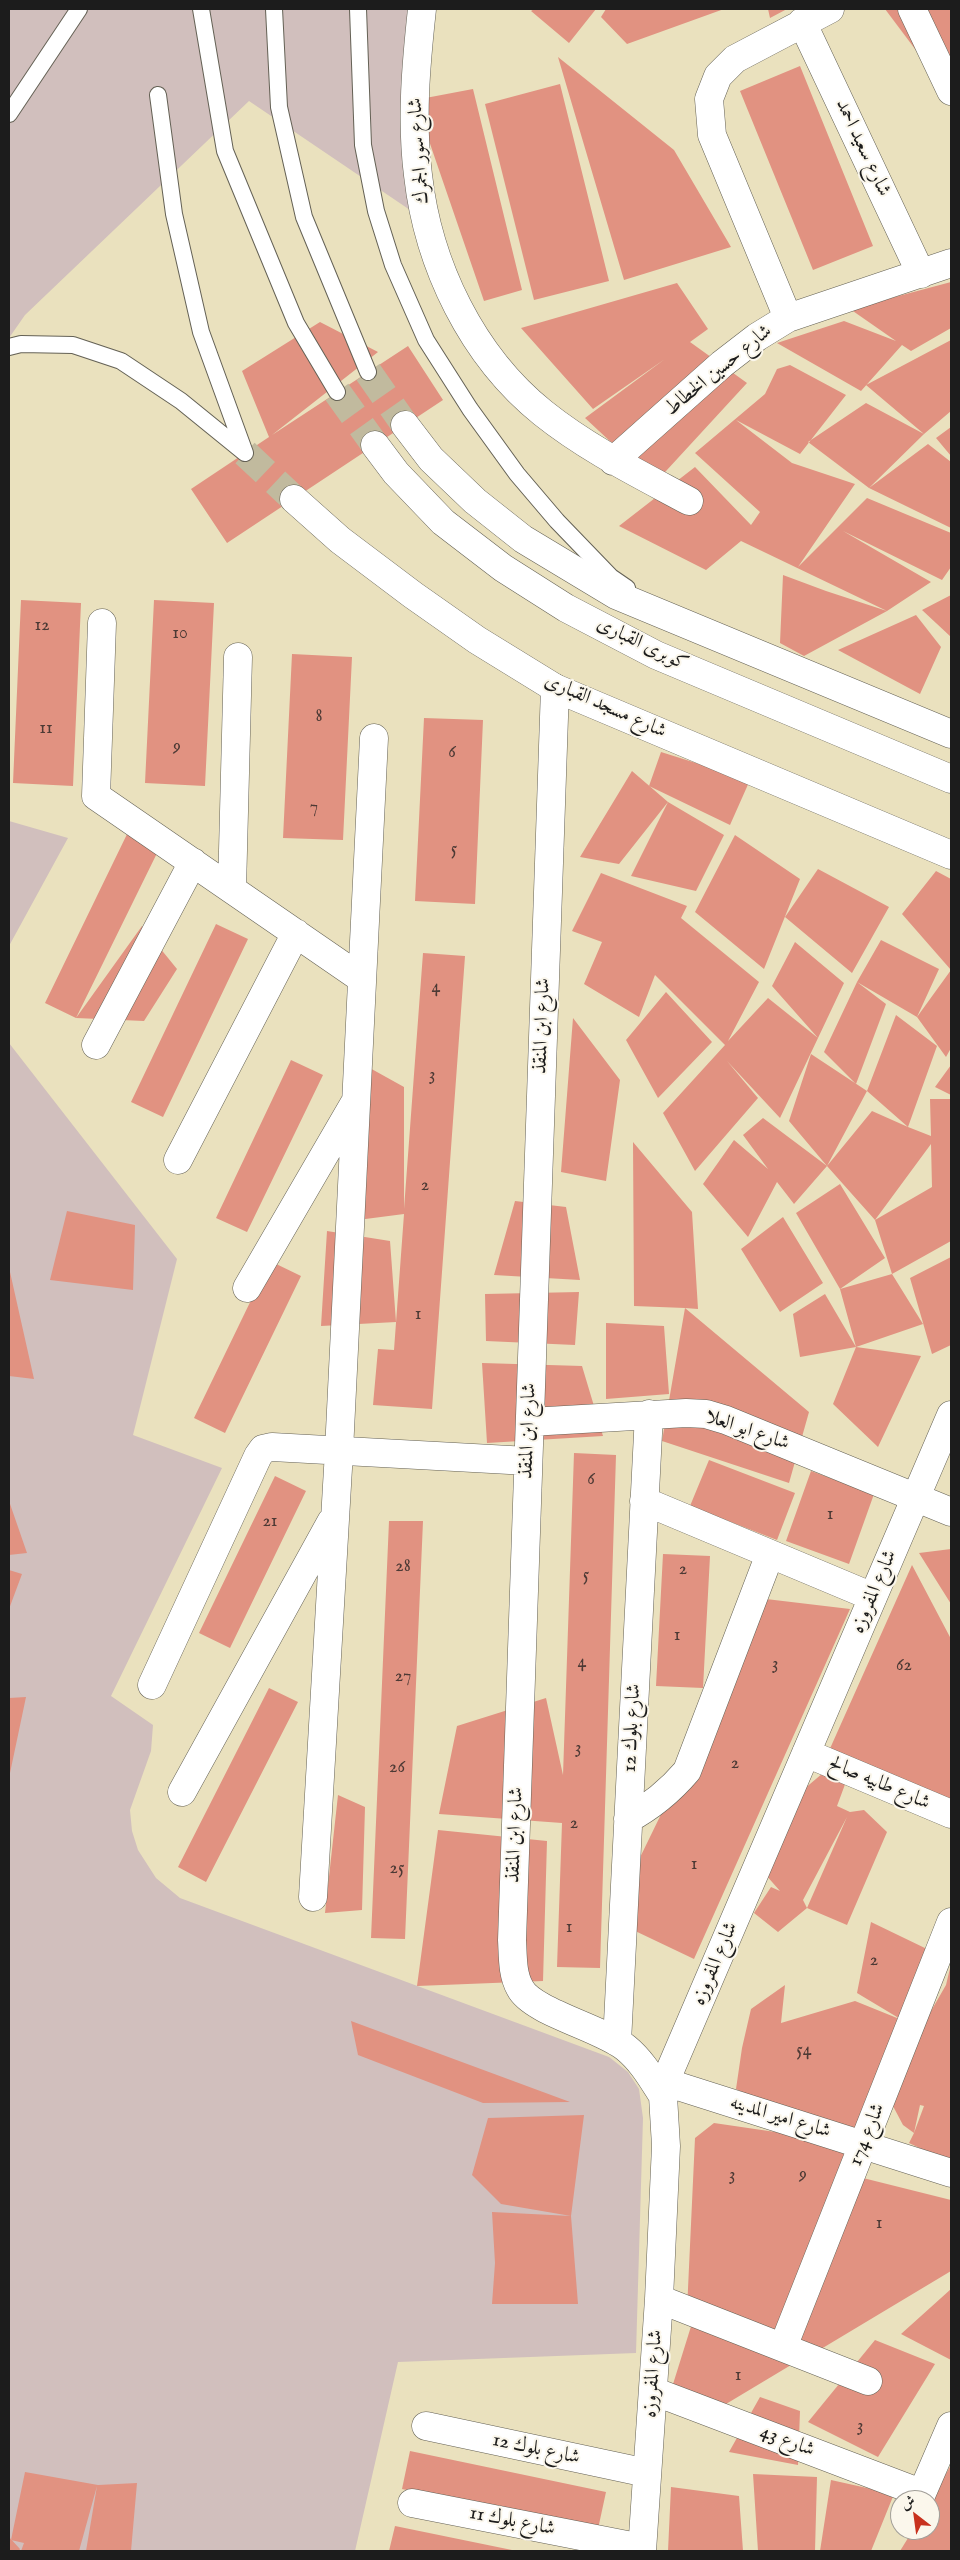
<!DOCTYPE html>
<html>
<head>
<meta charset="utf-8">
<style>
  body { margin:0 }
  #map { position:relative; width:960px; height:2560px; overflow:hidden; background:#eae1be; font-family:"IM FELL English",Amiri,serif }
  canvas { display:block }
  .frame { position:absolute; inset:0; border:10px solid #1c1c1c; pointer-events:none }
  .north { position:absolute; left:890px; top:2490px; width:50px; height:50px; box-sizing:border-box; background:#fbf7ec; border:1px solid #a29f99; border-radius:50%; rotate:330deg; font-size:14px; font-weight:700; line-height:20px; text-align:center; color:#1c1c1c }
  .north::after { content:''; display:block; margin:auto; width:18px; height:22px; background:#c8321e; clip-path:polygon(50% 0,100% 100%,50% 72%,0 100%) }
</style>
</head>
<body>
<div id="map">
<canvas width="960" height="2560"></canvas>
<div class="frame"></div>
<div class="north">ش</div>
</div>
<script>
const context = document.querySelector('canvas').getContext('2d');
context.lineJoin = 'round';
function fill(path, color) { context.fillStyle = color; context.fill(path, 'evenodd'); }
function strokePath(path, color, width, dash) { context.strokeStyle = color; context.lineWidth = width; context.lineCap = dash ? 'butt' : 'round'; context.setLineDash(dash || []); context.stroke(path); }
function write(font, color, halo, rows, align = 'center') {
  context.font = font + ' "IM FELL English",Amiri,serif'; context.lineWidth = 4; context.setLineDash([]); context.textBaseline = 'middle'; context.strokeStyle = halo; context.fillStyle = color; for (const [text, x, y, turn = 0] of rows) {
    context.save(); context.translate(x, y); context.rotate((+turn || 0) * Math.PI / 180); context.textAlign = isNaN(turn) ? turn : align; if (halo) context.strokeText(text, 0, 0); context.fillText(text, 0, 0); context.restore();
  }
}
const industrial = new Path2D(`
  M9,9h403l-9,59 -3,50 10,92 -161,-109 -224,214 -16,23z
  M9,821l59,17 -59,108z
  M9,1043l168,216 -44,176 89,33 -111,228 42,29 -2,26 -21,59 2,21 6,19 18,28 24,20 429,159 19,15 11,17 4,29 -7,235 -238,9 -43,189h-346z`);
const building = new Path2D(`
  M534,9h62l-27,34 -38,-32z
  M606,9h118l-97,35 -26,-27z
  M768,9h19l-17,9z
  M885,9h66v88z
  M558,57l116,93 57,97 -107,33z
  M800,66l73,180 -60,24 -73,-179z
  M560,84l49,197 -75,19 -49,-196z
  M473,89l49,201 -38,11 -69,-201z
  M951,282v46l-40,23 -9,-6 -41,46 -84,-48 67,-22 52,20 -46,-32z
  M677,283l31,46 -18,13 57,41 -92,100 -70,-65 80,-59 -72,50 -72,-81z
  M320,322l58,30 -106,83 136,-89 35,54 -216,143 -36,-54 78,-52 -27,-66z
  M951,340v71l-27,23 -55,54 59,-44 23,18v66l-82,-40 -61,-46 58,-39 58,31 -58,-49z
  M790,365l56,30 -46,59 -64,-34 56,43 63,21 -57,83 69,-69 84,35v34l-9,13 -99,-49 88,51 -44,29 -146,-70 -35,29 -87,-44 76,-59 56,58 9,-13 -65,-59 70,-59 12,-25z
  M951,427v29l-15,-18z
  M783,575l43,16 61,20 -83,45 -24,-13z
  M951,595v42l-29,-27z
  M21,600l60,3 -8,183 -60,-3z
  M154,600l60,3 -9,183 -60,-3z
  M916,615l25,32 -21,47 -82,-44z
  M292,654l60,3 -9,183 -60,-2z
  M424,718l59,2 -8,184 -60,-3z
  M661,752l89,28 -20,45 -81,-39z
  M632,771l36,31 -49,62 -39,-7z
  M668,802l56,33 -28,56 -65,-15z
  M130,828l32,15 -86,175 -31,-15z
  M735,835l65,44 -36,90 -69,-57z
  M818,869l71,38 -37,66 -67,-56z
  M936,871l15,8v169l-5,9 -29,-40 -60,-35 24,-42 58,29 -22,48 34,-47 -49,-56z
  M601,873l86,33 -6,12 78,64 -31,59 40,-43 50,40 -38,80 -53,-57 31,37 -63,73 -32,-58 62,-68 -70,-70 -16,42 -55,-33 18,-42 -30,-11z
  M216,924l32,15 -85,178 -32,-15z
  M142,926l35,43 -33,52 -68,-3z
  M795,942l49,41 -26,55 -46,-52z
  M423,953l42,3 -33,453 -59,-4 5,-56 16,1 10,-136 -54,7 18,-154 36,20v122z
  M857,982l29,22 -30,80 -32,-32z
  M666,992l46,50 -54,56 -32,-58z
  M896,1015l41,31 -29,81 23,9 -1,-37h21v142l-59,33 -17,-54 57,-33 -1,-43 -56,76 -48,-54 45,-55 36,16 -41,-36z
  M573,1018l47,62 -14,101 -45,-9z
  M811,1054l56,37 -40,75 -38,-45z
  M291,1060l32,15 -76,157 -31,-14z
  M951,1065v30l-16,-8z
  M763,1118l64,48 -33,38 -17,-22 -29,55 -45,-53 31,-44 34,29 -25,-34z
  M633,1142l59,70 6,97 -13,-1 124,104 -20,71 -127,-42 23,-133 -51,-2z
  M840,1184l45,74 -45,31 52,-15 31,50 -67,23 65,9 -43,91 -45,-43 23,-57 -56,10 -7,-43 32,-20 31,53 -16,-58 -44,-76z
  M515,1201l51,6 14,73 -86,-5z
  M67,1211l68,14 -2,65 -83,-10z
  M783,1217l40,66 -43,29 -39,-63z
  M327,1231l63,10 6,81 -75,4z
  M951,1257v88l-19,9 -22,-76z
  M270,1261l31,15 -76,157 -31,-15z
  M9,1272h1l24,107 -25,-3z
  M579,1292l-4,53 -89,-4 -1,-47z
  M606,1323l58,3 5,68 -63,5z
  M482,1363l100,3 21,70 -116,7z
  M574,1453l42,2 -16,513 -43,-1 5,-144 -123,-9 18,-88 89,-28 17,77z
  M709,1460l86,33 -18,47 -87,-34z
  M811,1471l63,23 -25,70 -63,-23z
  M275,1476l31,15 -76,157 -31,-15z
  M9,1501l18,52 -18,2z
  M389,1521h34l-18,418 -34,-1z
  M951,1549v55l-32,-51z
  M663,1554l47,2 -7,132 -47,-2z
  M912,1565l39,74v173l-123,-59z
  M9,1570l13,4 -13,35z
  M766,1599l84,10 -156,350 -84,-40z
  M269,1688l29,14 -92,180 -28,-15z
  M26,1697l-16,76h-1v-75z
  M823,1773l24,6 -10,27 13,6 14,-2 23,22 -40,93 -40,-17 40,-91 -44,83 4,8 -29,24 -24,-19 17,-26 9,4 -15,-17 32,-79z
  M338,1795l27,12 -3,103 -37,3z
  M438,1830l109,11 -4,140 -126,5z
  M871,1922l58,28 -27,70 -45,-27z
  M951,1964v199l-42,-20 5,-10 -11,-8 -18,-34 61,-106zM920,2105l4,1 -10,27z
  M785,1985l-4,38 74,-22 47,19 -51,121 -77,-32 -38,-20 6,-41 9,-39z
  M351,2021l219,81 -87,1 -125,-48z
  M584,2115l-13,101 -70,-12 -29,-29 16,-57z
  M714,2123l150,22 -93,197 -84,-32 8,-172z
  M863,2178l88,22v71l-135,81 -33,-5z
  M492,2212l79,4 7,88h-86l3,-41z
  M951,2289v71l-50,-26z
  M693,2320l113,36 -95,57 -42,-16z
  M875,2340l60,24 -57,93 -70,-35z
  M760,2397l40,14 -2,54 -69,-13z
  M410,2451l196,41 -8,37 -196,-40z
  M951,2465v86h-51l13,-21h17v-29z
  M25,2472l73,13 39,-2 -6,68h-45l11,-65 -18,65h-58l3,-8 -13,-3z
  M753,2474l64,3 -2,74h-57z
  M831,2480l63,14 -23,57h-51z
  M671,2487l68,9 4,55h-75z
  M395,2526l117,24v1h-123z
  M9,2537l11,12 -1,2h-10z`);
const secondaryTunnel = new Path2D(`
  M245,453l49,46`);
const primaryTunnel = new Path2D(`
  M368,372l37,53
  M337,392l38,53`);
const lane = new Path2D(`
  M201,9l24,142 71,172 41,69
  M274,9l5,98 25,110 64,155
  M358,9l5,136 13,66 17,54 33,75 44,69 47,65 40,47 54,56 16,11
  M158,95l16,119 27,118 44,121
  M9,114l70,-105
  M9,347l12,-3 52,1 48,16 60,40 64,52`);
const street = new Path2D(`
  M422,9c-6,55 -11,111 -4,166 10,90 54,181 125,238 45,36 96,61 146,88
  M912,9l39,82
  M802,22l119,252
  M788,318l-76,-183 -3,-36 9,-23 17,-17 95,-50
  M613,461l109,-97 35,-27 31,-19 163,-55
  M102,623l-6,173 266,183
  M555,688l-43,1252c1,16 0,34 8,48 12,24 82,40 106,60 16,13 26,31 37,48
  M232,889l6,-232
  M96,1045l97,-183
  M178,1160l118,-227
  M247,1288l107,-184
  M530,1422l156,-9 20,1 20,6 225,92
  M644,1501l229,96
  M152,1685l106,-229 5,-7 9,-2 256,14
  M806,1753l145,61
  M182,1792l149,-270
  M628,1819c24,-13 41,-27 59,-48l83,-217
  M313,1897l26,-446 35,-713
  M617,2042l32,-628
  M665,2082l286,91
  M659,2299l209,82
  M783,2347l168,-425
  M653,2391l268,102
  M426,2426l221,47
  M919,2500l32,-74
  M412,2503l230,45
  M642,2551l17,-252 7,-153 -3,-50 2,-14 286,-667`);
const secondary = new Path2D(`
  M294,499l46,41 73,55 64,45 78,48 396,167`);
const primary = new Path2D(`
  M405,425l26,34 44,42 48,38 93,56 335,139
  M375,445l21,28 47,49 60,46 63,40 90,47 295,124`);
const numberNames = [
  ["12",42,626],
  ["10",180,634],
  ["8",319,717],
  ["11",46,729],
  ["9",177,747],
  ["6",452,753],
  ["7",314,808],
  ["5",454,850],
  ["4",436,988],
  ["3",432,1076],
  ["2",425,1186],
  ["1",418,1315],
  ["6",591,1480],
  ["1",830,1515],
  ["21",270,1522],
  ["28",403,1567],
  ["2",683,1570],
  ["5",586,1576],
  ["1",677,1636],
  ["4",582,1663],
  ["3",775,1665],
  ["62",904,1666],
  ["27",403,1677],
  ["3",578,1749],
  ["2",735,1764],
  ["26",397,1768],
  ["2",574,1824],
  ["1",694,1865],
  ["25",397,1869],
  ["1",569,1928],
  ["2",874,1961],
  ["54",804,2051],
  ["9",803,2175],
  ["3",732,2176],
  ["1",879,2224],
  ["1",738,2376],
  ["3",860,2427]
];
const streetNames = [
  ["شارع سعيد احمد",862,148,65],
  ["شارع سور الجمرك",420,151,-94],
  ["شارع حسين الخطاط",719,371,-39],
  ["كوبرى القبارى",642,645,26],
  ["شارع مسجد القبارى",605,707,24],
  ["شارع ابن المنقذ",543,1026,-88],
  ["شارع ابن المنقذ",529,1431,-88],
  ["شارع ابو العلا",747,1431,19],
  ["شارع المفروزه",875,1592,-67],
  ["شارع بلوك 12",633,1728,-87],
  ["شارع طابيه صالح",879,1784,23],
  ["شارع ابن المنقذ",516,1835,-88],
  ["شارع المفروزه",716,1964,-67],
  ["شارع امير المدينه",780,2118,17],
  ["شارع 174",868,2135,-68],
  ["شارع المفروزه",654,2374,-86],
  ["شارع 43",787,2442,21],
  ["شارع بلوك 12",536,2450,12],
  ["شارع بلوك 11",512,2522,11]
];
fill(industrial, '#d1bfbd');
fill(building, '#e19281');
strokePath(secondaryTunnel, '#c1ba9e', 28, [28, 14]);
strokePath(primaryTunnel, '#c1ba9e', 28, [28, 14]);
strokePath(lane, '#646155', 18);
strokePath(street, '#646155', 29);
strokePath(secondary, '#646155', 29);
strokePath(primary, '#646155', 29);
strokePath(lane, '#fff', 16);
strokePath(street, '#fff', 28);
strokePath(secondary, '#fff', 28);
strokePath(primary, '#fff', 28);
write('18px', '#4d3a35', null, numberNames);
write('20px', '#1c1c1c', '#fbf7ec', streetNames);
</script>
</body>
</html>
